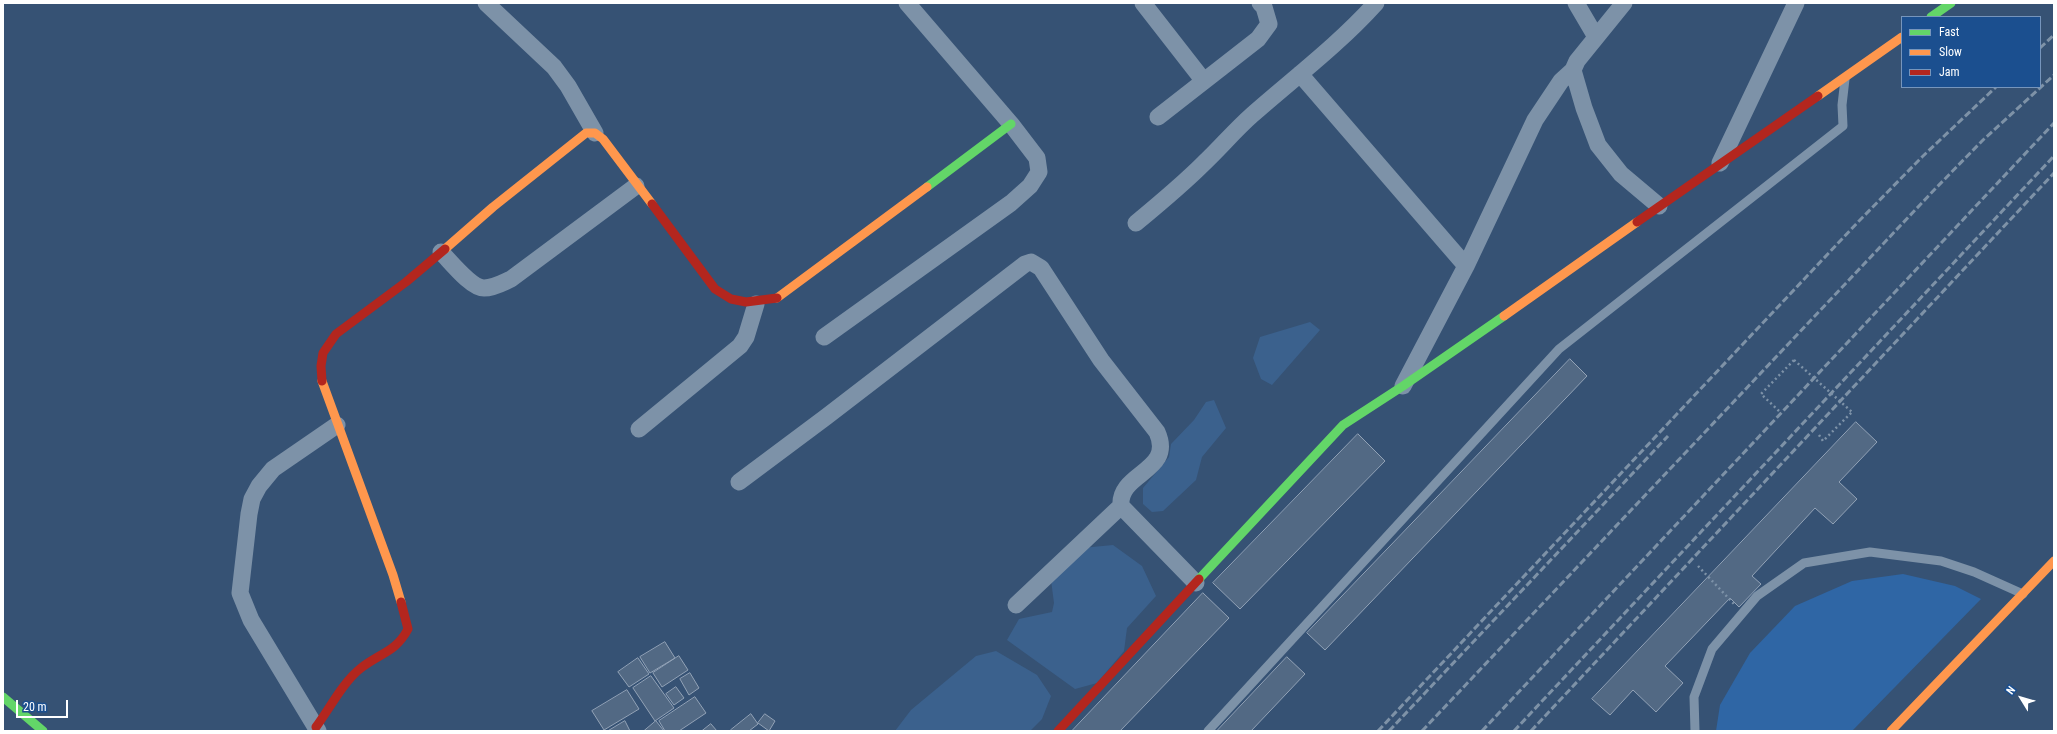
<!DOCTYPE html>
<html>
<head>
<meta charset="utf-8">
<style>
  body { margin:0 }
  #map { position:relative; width:2057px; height:734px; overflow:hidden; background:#365274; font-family:"Roboto Condensed",sans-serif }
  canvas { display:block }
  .frame { position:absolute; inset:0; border:4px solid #fff; pointer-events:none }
  .legend { position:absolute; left:1901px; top:16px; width:140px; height:72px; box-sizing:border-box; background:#1b4f8f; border:1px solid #7695bc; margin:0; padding:5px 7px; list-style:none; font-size:12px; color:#fff }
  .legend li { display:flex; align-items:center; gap:8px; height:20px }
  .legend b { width:20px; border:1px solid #7695bc }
  .north { position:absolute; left:2001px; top:678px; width:40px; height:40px; -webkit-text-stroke:3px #1b4f8f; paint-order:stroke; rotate:307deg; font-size:11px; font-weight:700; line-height:16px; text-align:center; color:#fff }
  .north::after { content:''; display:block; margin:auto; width:14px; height:18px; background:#fff; clip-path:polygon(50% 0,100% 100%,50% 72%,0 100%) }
  .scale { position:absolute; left:16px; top:700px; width:52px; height:18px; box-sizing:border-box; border:2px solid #fff; border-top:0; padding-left:5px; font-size:12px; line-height:14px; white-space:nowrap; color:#fff; -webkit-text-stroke:3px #1b4f8f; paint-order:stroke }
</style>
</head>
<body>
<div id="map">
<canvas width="2057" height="734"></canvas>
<div class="frame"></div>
<ul class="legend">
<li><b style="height:5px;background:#63d668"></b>Fast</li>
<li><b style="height:5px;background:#ff974d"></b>Slow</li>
<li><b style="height:5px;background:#b3261e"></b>Jam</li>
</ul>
<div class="north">N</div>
<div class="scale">20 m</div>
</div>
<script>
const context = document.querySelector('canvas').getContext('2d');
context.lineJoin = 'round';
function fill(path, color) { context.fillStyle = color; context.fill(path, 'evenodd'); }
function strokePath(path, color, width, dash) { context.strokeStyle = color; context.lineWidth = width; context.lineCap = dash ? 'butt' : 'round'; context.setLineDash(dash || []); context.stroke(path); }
const green = new Path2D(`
  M1903,574l52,12 26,13 -129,132h-136l4,-26 30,-52 45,-47 57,-25z`);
const water = new Path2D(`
  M1310,322l10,8 -48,55 -11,-6 -8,-21 7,-21z
  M1214,400l12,28 -24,29 -6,23 -33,31 -11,1 -9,-8v-16l26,-31 2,-13 23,-24 12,-18z
  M1113,545l29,21 14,30 -29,32 -3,23 -27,32 -22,6 -68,-49 12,-21 33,-7 2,-9 -3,-23 31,-32z
  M996,651l41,24 14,21 -9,23 -12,12h-135l16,-21 65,-54z`);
const building = new Path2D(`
  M1570,359l17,17 -262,274 -18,-17z
  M1856,422l21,20 -38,40 18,17 -24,25 -18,-16 -63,68 9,8 -22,23 -9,-9 -65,68 18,17 -27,29 -23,-22 -23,25 -18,-16z
  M1358,434l27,27 -145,148 -27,-26z
  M1203,593l26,25 -109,113h-48z
  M665,642l10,16 -25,15 -10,-16z
  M679,656l9,14 -26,17 -9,-14z
  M1287,657l18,17 -54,57h-34z
  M638,658l11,16 -20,13 -11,-15z
  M690,673l9,15 -10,7 -9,-16z
  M651,676l23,32 -19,13 -22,-33z
  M676,687l8,11 -10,7 -8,-11z
  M627,690l12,19 -35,21 -12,-19z
  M695,697l11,16 -27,18h-14l-6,-10z
  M751,714l7,10 -9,7h-17l-1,-1z
  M765,714l10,7 -6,10 -11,-8z
  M625,721l5,10h-22z
  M656,721l8,10h-20z
  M711,724l6,7h-15z`);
const path = new Path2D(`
  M1779,411l-18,-17 33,-34
  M1819,435l4,6 29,-29
  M1698,566l36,38`);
const lane = new Path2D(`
  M1208,731l351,-382 284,-223 -1,-21 3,-26
  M1695,731l-1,-34 18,-48 45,-53 47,-33 66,-11 71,9 33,11 49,22`);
const street = new Path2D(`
  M486,3l68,64 14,19 27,47
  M1143,3l60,77
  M1576,3l20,34
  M1624,3l-47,58 -4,9 11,38 14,37 23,29 38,32
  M1300,74l166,192
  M1158,117l100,-78 11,-15 -5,-17 -4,-4
  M1720,163l76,-160
  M1136,223c23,-19 47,-39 68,-60 17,-16 30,-32 48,-48 42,-37 86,-70 124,-112
  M441,252c9,9 30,36 43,36 10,0 18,-5 27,-9l125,-93
  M824,337l187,-134 19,-17 9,-14 -2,-14 -26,-34 -104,-121
  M1403,386l63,-120 69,-146 26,-39 12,-11
  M639,429l101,-83 6,-9 10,-33
  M739,482l87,-65 199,-153 6,-2 10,6 60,92 56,72c18,40 -39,40 -36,74l75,77
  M1016,605l105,-99
  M318,731l-67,-111 -11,-27 9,-79 3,-15 7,-13 14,-17 64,-44`);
const fast = new Path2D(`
  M1931,17l20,-14
  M927,187l84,-63
  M1199,579l144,-154 60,-39 101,-70
  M3,697l40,34`);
const slow = new Path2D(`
  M1818,96l84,-59
  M445,249l48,-42 93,-74h9l8,6 49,65
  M777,298l150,-111
  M1504,316l133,-94
  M322,381l71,194 8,27
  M1891,731l163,-170`);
const jam = new Path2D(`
  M652,204l63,85 16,10 15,3 31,-4
  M1637,222l181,-126
  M322,381l-1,-15 2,-13 13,-19 70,-52 39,-33
  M316,727c14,-19 27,-45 45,-59 19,-15 35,-16 47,-39l-7,-27
  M1058,731l141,-152`);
const rail = new Path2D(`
  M2040,48l14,-13
  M1378,731l480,-509 64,-65 74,-70
  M1389,731l279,-295
  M1422,731l514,-543 47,-48 71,-65
  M1482,731l572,-608
  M1514,731l540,-575
  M1531,731l523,-558`);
const pathBridge = new Path2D(`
  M1794,360l58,52`);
fill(green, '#2f66a5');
fill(water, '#3b618d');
fill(building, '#526984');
strokePath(building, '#92a2b6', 1);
strokePath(path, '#7d92a8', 2.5, [2, 3]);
strokePath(lane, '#7d92a8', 9);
strokePath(street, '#7d92a8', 17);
strokePath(fast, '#63d668', 9);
strokePath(slow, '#ff974d', 9);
strokePath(jam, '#b3261e', 9);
strokePath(rail, '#7e92a7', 3, [7, 3]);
strokePath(pathBridge, '#7d92a8', 2.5, [2, 3]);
</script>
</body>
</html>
